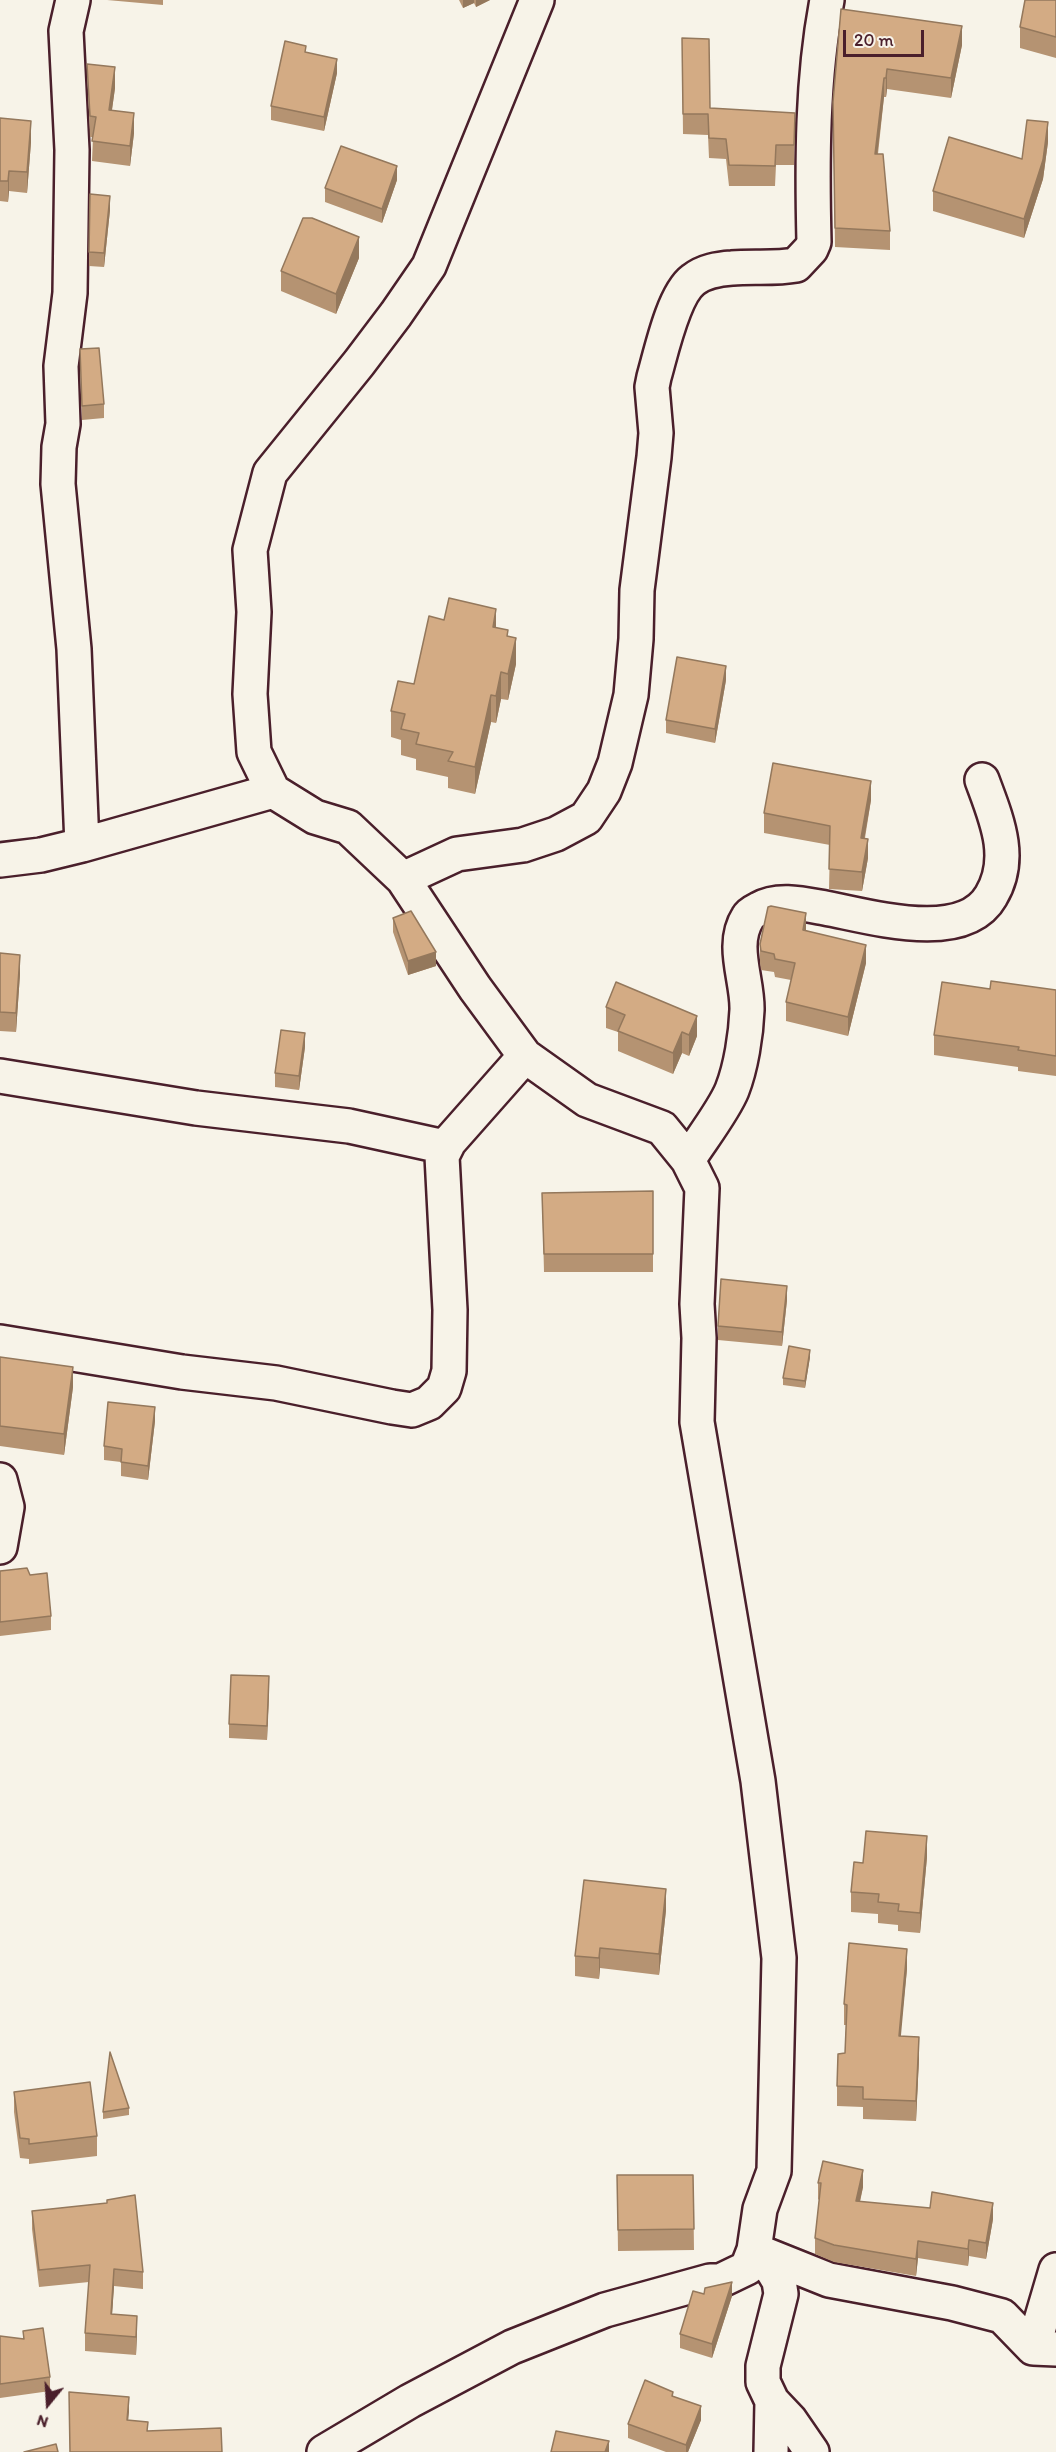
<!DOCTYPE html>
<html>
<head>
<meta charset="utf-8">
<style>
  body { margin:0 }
  #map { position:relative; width:1056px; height:2452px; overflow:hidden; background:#f7f3e8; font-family:Itim,sans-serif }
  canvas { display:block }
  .north { position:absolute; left:18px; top:2374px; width:60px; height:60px; -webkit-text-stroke:4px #f7f3e8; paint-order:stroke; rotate:198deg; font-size:16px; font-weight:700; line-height:24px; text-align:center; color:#4a1f2b }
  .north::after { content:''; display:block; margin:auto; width:21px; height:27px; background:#4a1f2b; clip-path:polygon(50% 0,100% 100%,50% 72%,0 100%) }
  .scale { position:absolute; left:843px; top:30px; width:81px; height:27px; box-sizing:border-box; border:3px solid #4a1f2b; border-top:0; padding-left:8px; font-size:18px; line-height:21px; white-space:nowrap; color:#4a1f2b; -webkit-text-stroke:4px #f7f3e8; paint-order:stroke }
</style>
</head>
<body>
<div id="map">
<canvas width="1056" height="2452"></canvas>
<div class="north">N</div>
<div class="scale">20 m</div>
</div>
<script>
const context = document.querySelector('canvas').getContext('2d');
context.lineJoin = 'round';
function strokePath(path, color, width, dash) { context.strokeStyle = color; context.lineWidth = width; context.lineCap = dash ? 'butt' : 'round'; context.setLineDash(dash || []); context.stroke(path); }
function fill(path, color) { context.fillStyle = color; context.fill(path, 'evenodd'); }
const minor = new Path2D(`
  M73,0l-7,31 6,119 -2,143 -9,73 2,58 -4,23 -1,37 16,165 8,196
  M0,860l41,-5 41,-10 191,-54
  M403,879l54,-25 66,-9 33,-11 30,-16 18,-27 11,-28 16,-68 5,-56 1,-49 17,-133 2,-24 -4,-46 2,-10c7,-24 19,-82 39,-97 11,-9 25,-11 39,-12 21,-2 42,1 64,-3l15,-16 3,-7c-2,-81 -2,-163 13,-242
  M0,1076l196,32 153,18 96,21
  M688,1160c12,-19 36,-50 44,-70 9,-23 14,-55 15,-80 1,-30 -17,-65 1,-93 2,-4 7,-6 11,-8 19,-11 44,-5 66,-1 44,8 138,37 166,-12 23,-38 5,-78 -9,-116
  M0,1342l182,30 94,11 116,24 20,3 17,-7 15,-15 5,-17 1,-61 -8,-154 7,-14 76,-86
  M0,1480l7,27 -7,40
  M754,2250l75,30 123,23 50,13 31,32 23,1
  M754,2250l19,21 6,10 2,13 -18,72v16l9,19 18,19 22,32
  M1033,2348l23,-78
  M324,2452l86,-51 102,-54 93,-37 105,-29h10l27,-13 7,-18 6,-41 14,-38 5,-213 -21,-177 -61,-359 2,-84 -2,-34 5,-116 -14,-28 -26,-32 -75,-28 -62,-44 -50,-68 -72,-109 -55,-52 -33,-10 -42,-26 -19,-39 -4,-58 4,-82 -4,-62 20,-77 89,-110 37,-49 33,-48 108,-266
  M771,2452l1,-51`);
const wall = new Path2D(`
  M107,0h56v5z
  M459,0h31l-14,7 -2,-4 -11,5z
  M1056,0v58l-36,-10v-21z
  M841,9l121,36 -11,53 -64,-9 -1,8h-2l-6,57 12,77v19l-55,-3 -2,-145z
  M682,38l28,70 85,5 -1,52h-18l-1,21h-46l-3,-27 -17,-1 -1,-23 -25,-1z
  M306,52l31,21 -13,58 -53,-11v-14z
  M87,64l28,24 -3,22 22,23 -4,33 -38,-5 1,-24h-3z
  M0,118l31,24 -4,51 -18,-2 -1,11 -8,-1z
  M1048,142l-5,37 -19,59 -91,-27v-20l89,-32z
  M397,180l-15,43 -57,-21v-14z
  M90,194l20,16 -6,57 -15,-1z
  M359,258l-23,56 -55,-23v-20z
  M80,349l24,55v14l-22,2z
  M444,620l52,8 12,8 8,28 -8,36 -7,-1 -5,24 -5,-1 -16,72 -27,-6v-11l-32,-7v-11l-15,-4v-15l-10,-3v-26l23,-27z
  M726,680l-11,63 -49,-10v-13z
  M871,800l-6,38 3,20 -6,33 -33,-2 1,-44 -66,-12v-20z
  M393,918l43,48 -28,9 -15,-43z
  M806,930l60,33 -18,73 -62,-15v-19l5,-22 -16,-3 -1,-5 -13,-2 -1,-7v-19z
  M0,953l20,21 -4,58 -16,-1z
  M990,989l66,1v86l-38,-5v-4l-84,-12v-20z
  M606,1007l91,29 -8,20 -7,-3 -9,21 -55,-23v-19l-12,-4z
  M305,1047l-6,43 -24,-3v-14z
  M653,1191v81h-109l-2,-79z
  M787,1300l-5,46 -64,-6v-14z
  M0,1357l73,30 -9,68 -64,-9z
  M810,1357l-5,31 -22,-3v-7z
  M155,1421l-7,59 -27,-4v-14l-17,-2v-14z
  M0,1571l51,45v14l-51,6z
  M269,1690l-2,50 -38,-2v-14z
  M927,1857l-7,76 -22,-2v-6l-20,-2v-9l-27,-2v-20z
  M666,1910l-7,65 -59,-7 -1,11 -24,-3v-20z
  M907,1969l-7,67 19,22 -3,63 -53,-2v-12l-26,-1v-20l8,-33 1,-28h-2v-21z
  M14,2092l83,44v20l-68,8v-5l-9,-1 -6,-46z
  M129,2108v7l-26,4v-7z
  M617,2175h76l1,75 -76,1z
  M818,2183l45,4 -3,15 133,17 -7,40 -17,-3 -1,10 -50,-8 -2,18 -82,-14 -19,-8v-16l4,-38 -1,-1z
  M32,2211l111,61v17l-29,-3 -2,28 25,19 -1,22 -51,-4v-18l4,-51 -50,5 -7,-58z
  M704,2294l28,2 -20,62 -32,-10v-14z
  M23,2331l27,46v14l-50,7v-62l23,3z
  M673,2396l28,24 -13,32h-22l-38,-14v-14z`);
const shadedWall = new Path2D(`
  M463,0h11v3l-11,5z
  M476,0h14l-14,7z
  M962,26v19l-11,53v-20z
  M337,59v14l-13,58v-14z
  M115,67v21l-6,42v-20z
  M887,69v20l-1,8v-19z
  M884,78v19l-9,76v-19z
  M134,113v20l-4,33v-20z
  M31,121v21l-4,51v-21z
  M1048,122v20l-5,37 -19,59v-19z
  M397,166v14l-15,43v-14z
  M9,171v20l-1,11v-21z
  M110,196v14l-6,57v-14z
  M359,237v21l-23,56v-20z
  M496,609v26l-3,-8z
  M516,638v26l-8,36v-26z
  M726,666v14l-11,63v-14z
  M501,672v27l-5,24v-27z
  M491,695v27l-16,72v-27z
  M871,781v19l-10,57v-19z
  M868,839v19l-6,33v-19z
  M806,913v18l-3,-1z
  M866,945v18l-18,73v-19z
  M436,952v14l-28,9v-14z
  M20,955v19l-4,58v-19z
  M697,1016v20l-8,20v-21z
  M682,1032v21l-9,21v-21z
  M305,1033v14l-6,43v-14z
  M787,1286v14l-5,46v-14z
  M810,1350v7l-5,31v-7z
  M73,1367v20l-9,68v-21z
  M155,1407v14l-7,59v-14z
  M269,1676v14l-2,50v-14z
  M927,1836v21l-7,76v-20z
  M666,1889v21l-7,65v-21z
  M600,1948v20l-1,11v-21z
  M907,1949v20l-8,88v-21z
  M919,2037v21l-3,63v-20z
  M863,2170v17l-7,31v-17z
  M993,2203v16l-7,40v-16z
  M969,2240v16l-1,10v-17z
  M918,2241v17l-2,18v-17z
  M114,2269v17l-3,45v-17z
  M732,2282v14l-20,62v-14z
  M137,2316v17l-1,22v-18z
  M129,2397v15l-2,22v-14z
  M701,2406v14l-13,32h-2v-7z
  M609,2441v11h-4z`);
const building = new Path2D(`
  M1025,0h31v37l-36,-10z
  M841,9l121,17 -11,52 -64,-9 -1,9h-2l-9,76h8l7,77 -55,-3 -2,-126z
  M682,38l27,1 1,69 85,5 -1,32h-18l-1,21 -46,-1 -3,-26 -17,-1 -1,-24h-25z
  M285,41l21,5 -1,6 32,7 -13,58 -53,-11z
  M87,64l28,3 -6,43 25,3 -4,33 -38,-5 4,-24 -6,-1z
  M0,118l31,3 -4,51 -18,-1 -1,10h-8z
  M1027,120l21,2 -5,38 -19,59 -91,-28 16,-54 73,22z
  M341,146l56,20 -15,43 -57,-21z
  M90,194l20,2 -6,57 -15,-1z
  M303,218h9l47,19 -23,57 -55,-23z
  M99,348l5,56 -22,2 -2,-57z
  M449,598l47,11 -3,18 15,3 -1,6 9,2 -8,36 -7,-2 -5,24 -5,-1 -16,72 -27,-6 5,-9 -37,-8 3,-11 -18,-4 4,-15 -14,-3 7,-30 16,3 15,-68 15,4z
  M677,657l49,9 -11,63 -49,-9z
  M773,763l98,18 -10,57 7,1 -6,33 -33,-3 1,-43 -66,-13z
  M771,906l35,7 -3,17 63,15 -18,72 -62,-15 9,-39 -20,-4 -1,-5 -13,-3 -1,-7 8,-37z
  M411,911l25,41 -28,9 -15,-43z
  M0,953l20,2 -4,58 -16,-1z
  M991,981l65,9v66l-38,-6 1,-3 -85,-12 8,-53 48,7z
  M616,982l81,34 -8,19 -7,-3 -9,21 -55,-22 7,-16 -19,-8z
  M281,1030l24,3 -6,43 -24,-3z
  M653,1191v63h-109l-2,-61z
  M721,1279l66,7 -5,46 -64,-6z
  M789,1346l21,4 -5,31 -22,-3z
  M0,1357l73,10 -9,67 -64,-8z
  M108,1402l47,5 -7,59 -27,-4 1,-13 -18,-3z
  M27,1568l3,7 17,-2 4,43 -51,6v-51z
  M231,1675l38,1 -2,50 -38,-2z
  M866,1831l61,5 -7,77 -22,-2 1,-7 -21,-2 1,-8 -28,-2 3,-30 9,1z
  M584,1880l82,9 -7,65 -59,-6 -1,10 -24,-2z
  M849,1943l58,6 -8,87 20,1 -3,64 -53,-2v-12l-26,-1 1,-32 7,-1 2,-48 -3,-1z
  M110,2052l19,56 -26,4z
  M90,2082l7,54 -68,8v-5l-9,-1 -6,-46z
  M823,2161l40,9 -7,31 74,7 2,-16 61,11 -7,40 -17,-3 -1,9 -50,-8 -2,18 -82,-14 -19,-7 6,-55h-3z
  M617,2175h76l1,54 -76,1z
  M135,2195l8,77 -29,-3 -3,45 26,2 -1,21 -51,-4 5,-68 -51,5 -7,-59 75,-8v-3z
  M732,2282l-20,62 -32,-10 13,-43 11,3 1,-6z
  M43,2328l7,49 -50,7v-48l24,3 -1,-8z
  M645,2380l28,12 -1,4 29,10 -15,39 -58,-21z
  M69,2392l60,5 -2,23 21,2 -1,9 74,-3 1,24h-152z
  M556,2431l53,10 -4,11h-54z
  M56,2444l2,8h-34z`);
strokePath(minor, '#4a1f2b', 38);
strokePath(minor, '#f7f3e8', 33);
fill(wall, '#b59372');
fill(shadedWall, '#94785c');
fill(building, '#d3ab84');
strokePath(building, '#94785c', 1.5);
</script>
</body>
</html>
